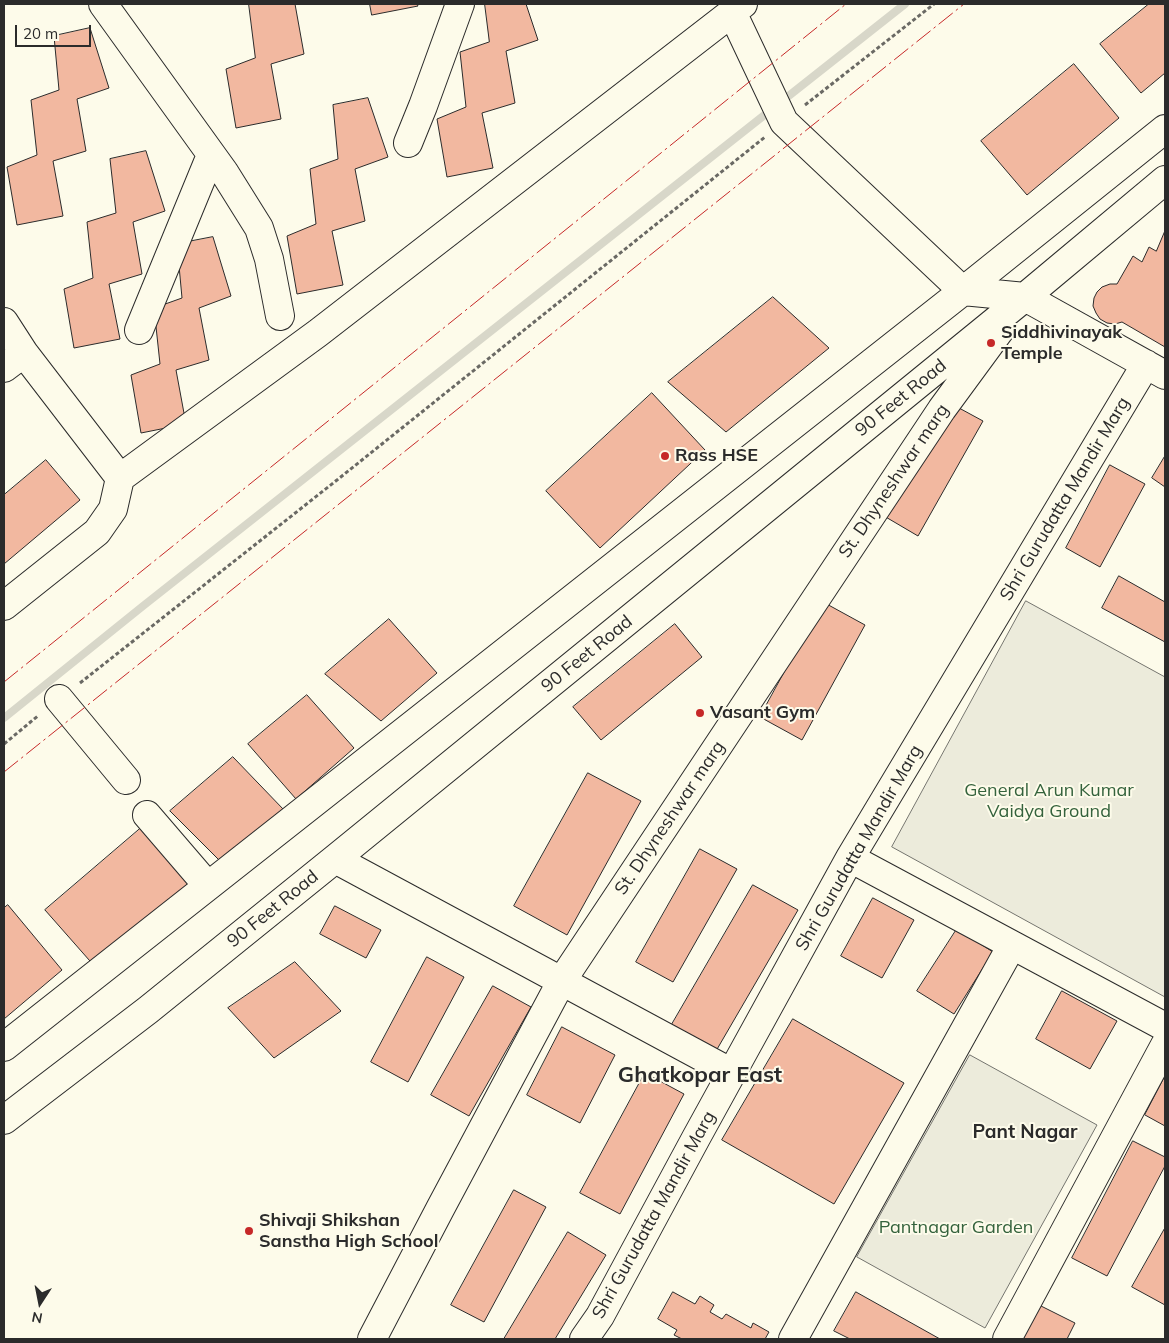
<!DOCTYPE html>
<html>
<head>
<meta charset="utf-8">
<style>
  body { margin:0 }
  #map { position:relative; width:1169px; height:1343px; overflow:hidden; background:#fdfbea; font-family:Mulish,sans-serif }
  canvas { display:block }
  .frame { position:absolute; inset:0; border:5px solid #2b2b2b; pointer-events:none }
  .north { position:absolute; left:15px; top:1278px; width:50px; height:50px; -webkit-text-stroke:4px #fdfbea; paint-order:stroke; rotate:191deg; font-size:14px; font-weight:700; line-height:20px; text-align:center; color:#2b2b2b }
  .north::after { content:''; display:block; margin:auto; width:18px; height:22px; background:#2b2b2b; clip-path:polygon(50% 0,100% 100%,50% 72%,0 100%) }
  .scale { position:absolute; left:15px; top:25px; width:76px; height:22px; box-sizing:border-box; border:2px solid #2b2b2b; border-top:0; padding-left:6px; font-size:15px; line-height:18px; white-space:nowrap; color:#2b2b2b; -webkit-text-stroke:4px #fdfbea; paint-order:stroke }
</style>
</head>
<body>
<div id="map">
<canvas width="1169" height="1343"></canvas>
<div class="frame"></div>
<div class="north">N</div>
<div class="scale">20 m</div>
</div>
<script>
const context = document.querySelector('canvas').getContext('2d');
context.lineJoin = 'round';
function fill(path, color) { context.fillStyle = color; context.fill(path, 'evenodd'); }
function strokePath(path, color, width, dash) { context.strokeStyle = color; context.lineWidth = width; context.lineCap = dash ? 'butt' : 'round'; context.setLineDash(dash || []); context.stroke(path); }
function write(font, color, halo, rows, align = 'center') {
  context.font = font + ' Mulish,sans-serif'; context.lineWidth = 4; context.setLineDash([]); context.textBaseline = 'middle'; context.strokeStyle = halo; context.fillStyle = color; for (const [text, x, y, turn = 0] of rows) {
    context.save(); context.translate(x, y); context.rotate((+turn || 0) * Math.PI / 180); context.textAlign = isNaN(turn) ? turn : align; if (halo) context.strokeText(text, 0, 0); context.fillText(text, 0, 0); context.restore();
  }
}
const green = new Path2D(`
  M1026,601l139,76v320l-273,-150z
  M970,1055l127,70 -112,203 -128,-71z`);
const stream = new Path2D(`
  M4,718l139,-112 762,-602`);
const building = new Path2D(`
  M249,4h46l9,50 -33,10 10,55 -45,9 -10,-59 29,-11z
  M370,4h47l1,2 -46,9z
  M485,4h41l12,36 -32,11 9,52 -33,10 11,55 -46,9 -10,-58 29,-12 -6,-55 29,-10z
  M1149,4h16v69l-24,20 -41,-49z
  M90,28l19,60 -32,11 9,52 -33,10 10,55 -46,9 -10,-58 30,-12 -6,-55 28,-10 -5,-54z
  M1074,64l45,54 -92,77 -46,-54z
  M368,98l20,59 -33,12 10,52 -33,10 11,54 -46,9 -10,-58 29,-12 -6,-55 28,-10 -5,-54z
  M146,151l19,60 -32,11 9,52 -33,10 11,55 -46,9 -10,-59 29,-11 -6,-56 29,-9 -6,-54z
  M1165,231v116l-43,-25 -7,2 -8,-1 -7,-4 -4,-6 -3,-7 1,-8 3,-6 5,-5 8,-3h7l16,-28 9,6 7,-15 7,4z
  M213,237l18,59 -32,12 10,52 -33,10 10,54 -45,9 -10,-58 29,-11 -6,-56 28,-10 -5,-54z
  M773,297l56,51 -103,84 -58,-50z
  M652,393l53,57 -105,98 -54,-57z
  M948,402l35,19 -65,115 -34,-20z
  M1165,456v31l-13,-9z
  M46,460l34,40 -76,64v-69z
  M1110,465l35,19 -45,83 -34,-19z
  M1119,576l46,26v40l-63,-34z
  M823,602l42,23 -63,115 -42,-23z
  M389,619l48,54 -56,48 -56,-47z
  M675,624l27,33 -101,83 -28,-33z
  M307,695l47,53 -58,51 -48,-55z
  M233,757l51,53 -63,52 -51,-51z
  M588,773l53,28 -74,134 -53,-29z
  M148,822l51,60 -102,87 -52,-59z
  M700,849l37,20 -64,113 -37,-20z
  M753,885l45,25 -82,141 -45,-25z
  M873,898l41,22 -32,58 -41,-22z
  M8,905l54,65 -58,49v-111z
  M335,906l46,24 -15,28 -46,-24z
  M957,929l36,23 -39,62 -37,-23z
  M427,957l37,20 -56,105 -37,-20z
  M295,962l46,49 -67,47 -46,-50z
  M493,986l38,21 -62,109 -38,-21z
  M1062,991l55,30 -27,48 -54,-30z
  M793,1019l111,64 -70,121 -112,-64z
  M562,1027l53,28 -35,68 -53,-28z
  M645,1073l39,21 -64,120 -40,-21z
  M1165,1076v50l-20,-11z
  M1133,1141l32,16v9l-58,110 -35,-18z
  M514,1190l32,17 -62,115 -33,-17z
  M1165,1228v77l-33,-18z
  M568,1232l38,23 -51,84h-51z
  M673,1292l22,12 5,-8 14,9 -4,7 12,7 4,-5 25,14 2,-5 16,9 -4,7h-83l-8,-4 3,-5 -19,-11z
  M856,1292l84,47h-90l-16,-8z
  M1037,1304l38,19 -8,16h-48z`);
const path = new Path2D(`
  M805,105l129,-101
  M80,683l257,-203 428,-343
  M4,744l35,-29`);
const minor = new Path2D(`
  M103,4l121,168 35,56 10,31 11,57
  M732,12l52,110 179,169 62,6 140,78
  M408,143l15,-37 37,-102
  M4,322l20,31 96,125
  M139,330l72,-175
  M4,368l20,-15
  M4,606l93,-74 16,-23 7,-31 198,-145 425,-329
  M59,699l67,81
  M147,815l61,71
  M850,858l315,169
  M335,859l397,214
  M4,1047l959,-756 202,-162
  M4,1120l144,-110 187,-151 690,-562 140,-117
  M372,1339l68,-130 121,-227 381,-573 58,-79
  M584,1339l16,-23 96,-178 154,-280 296,-494
  M793,1339l219,-394
  M1007,1339l158,-294`);
const power = new Path2D(`
  M4,682l842,-678
  M4,772l960,-768`);
const markers = [
  [991,343,5,"#c62828"],
  [665,456,5,"#c62828"],
  [700,713,5,"#c62828"],
  [249,1231,5,"#c62828"]
];
const poiNames = [
  ["Siddhivinayak",1001,333],
  ["Temple",1001,354],
  ["Rass HSE",675,456],
  ["Vasant Gym",710,713],
  ["Shivaji Shikshan",259,1221],
  ["Sanstha High School",259,1242]
];
const streetNames = [
  ["90 Feet Road",901,398,-39],
  ["St. Dhyneshwar marg",894,481,-56],
  ["Shri Gurudatta Mandir Marg",1065,499,-59],
  ["90 Feet Road",587,654,-39],
  ["St. Dhyneshwar marg",670,818,-56],
  ["Shri Gurudatta Mandir Marg",859,848,-60],
  ["90 Feet Road",273,909,-39],
  ["Shri Gurudatta Mandir Marg",654,1215,-61]
];
const parkNames = [
  ["General Arun Kumar",1049,791],
  ["Vaidya Ground",1049,812],
  ["Pantnagar Garden",956,1228]
];
const neighbourhoodNames = [
  ["Pant Nagar",1025,1132]
];
const districtNames = [
  ["Ghatkopar East",700,1075]
];
fill(green, '#ecebdb');
strokePath(green, '#74746e', 1);
strokePath(stream, '#d8d7c9', 8);
fill(building, '#f2b8a0');
strokePath(building, '#2b2b2b', 1);
strokePath(minor, '#2b2b2b', 30);
strokePath(path, '#6a6964', 3, [4, 2.5]);
strokePath(minor, '#fdfbea', 28);
strokePath(power, '#c62828', 1, [18, 4, 2.5, 4]);
for (const [x, y, r, color] of markers) { const dot = new Path2D(); dot.arc(x, y, r, 0, 2 * Math.PI); context.fillStyle = color; context.fill(dot); strokePath(dot, '#fdfbea', 2); }
write('bold 18px', '#2b2b2b', '#fdfbea', poiNames, 'left');
write('18px', '#2b2b2b', '#fdfbea', streetNames);
write('18px', '#34623c', '#fdfbea', parkNames);
write('bold 19px', '#2b2b2b', '#fdfbea', neighbourhoodNames);
write('bold 22px', '#2b2b2b', '#fdfbea', districtNames);
</script>
</body>
</html>
